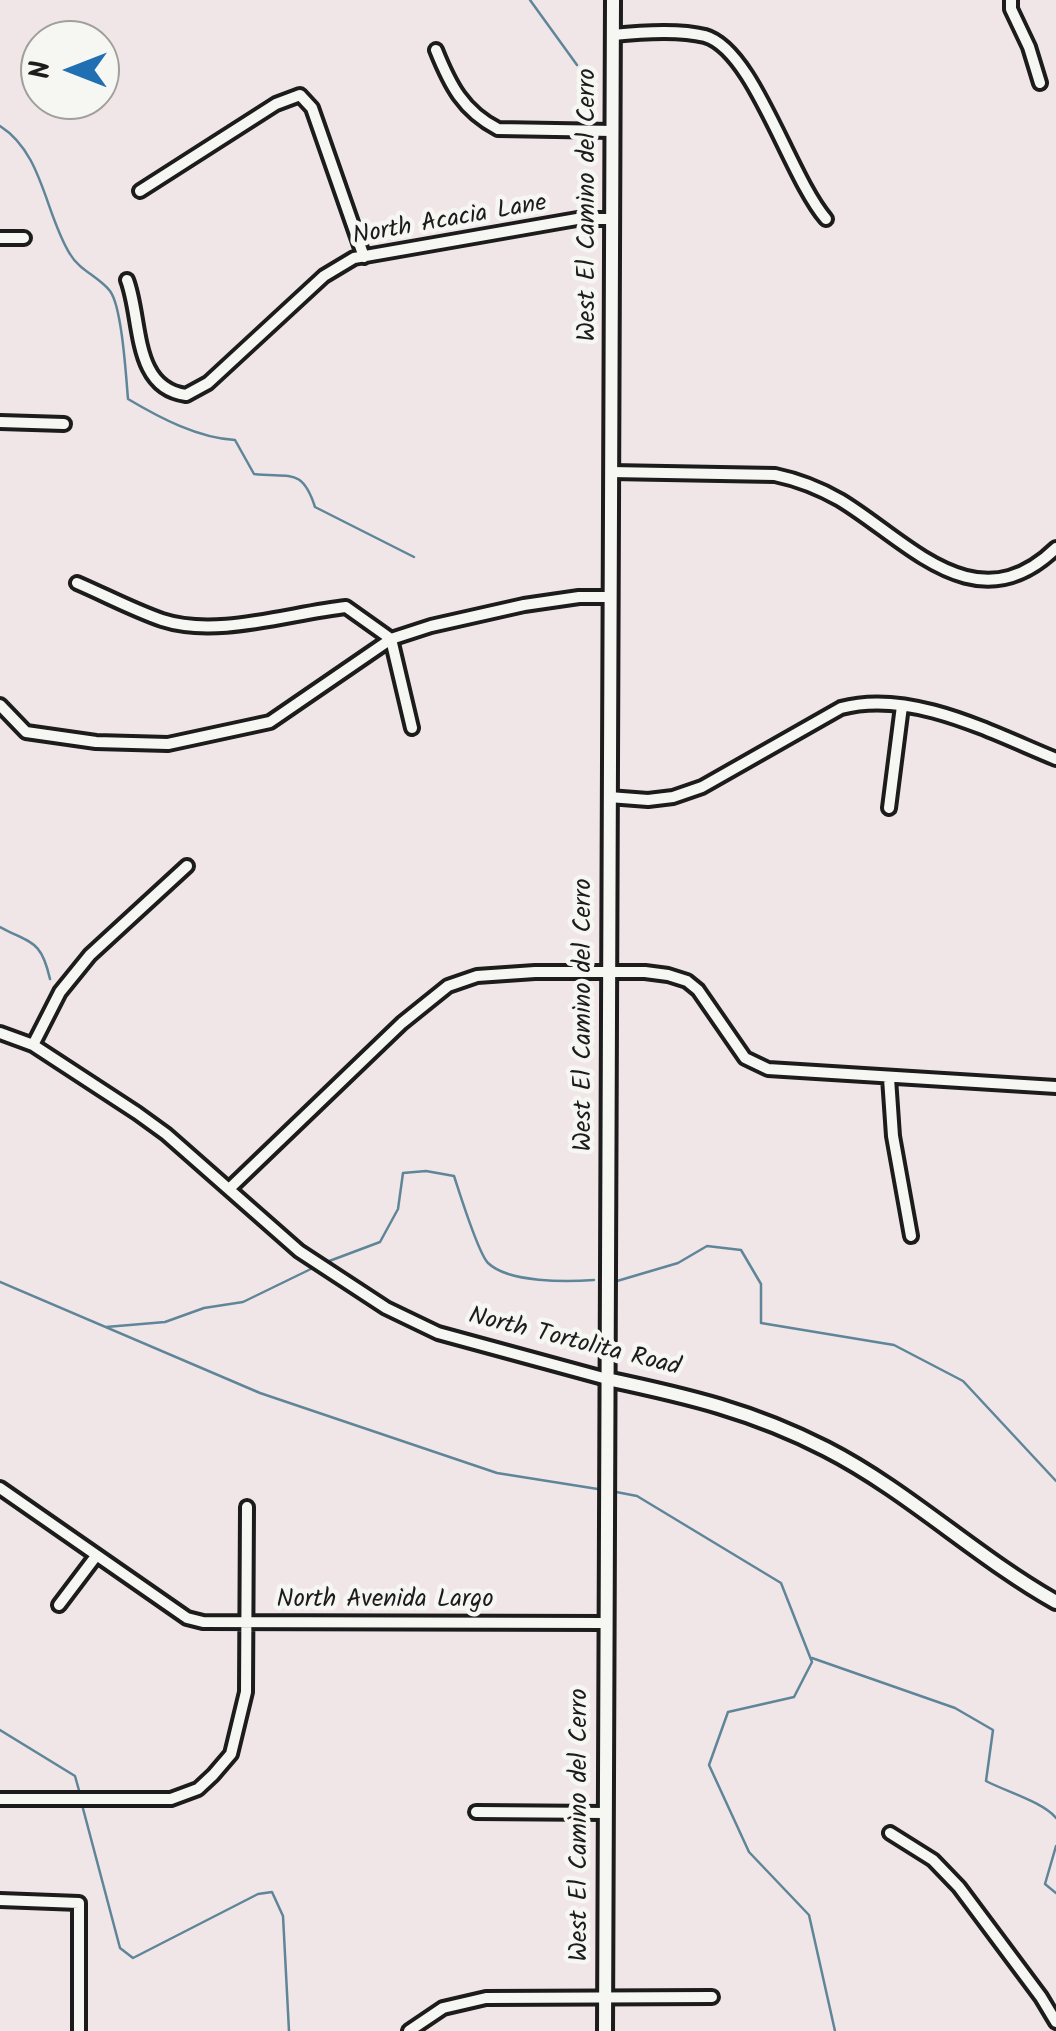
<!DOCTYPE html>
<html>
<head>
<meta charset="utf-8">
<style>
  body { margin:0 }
  #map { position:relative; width:1056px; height:2031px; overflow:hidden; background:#f0e6e7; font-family:Kalam,sans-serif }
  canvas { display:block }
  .north { position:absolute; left:20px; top:20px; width:100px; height:100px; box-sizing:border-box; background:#f6f6f2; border:2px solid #9f9f9c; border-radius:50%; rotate:270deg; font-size:28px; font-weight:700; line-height:40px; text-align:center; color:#1c1c1c }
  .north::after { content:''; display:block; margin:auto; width:35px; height:45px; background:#1f6fb2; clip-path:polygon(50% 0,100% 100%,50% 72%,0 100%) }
</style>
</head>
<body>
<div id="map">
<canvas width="1056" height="2031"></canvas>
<div class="north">N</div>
</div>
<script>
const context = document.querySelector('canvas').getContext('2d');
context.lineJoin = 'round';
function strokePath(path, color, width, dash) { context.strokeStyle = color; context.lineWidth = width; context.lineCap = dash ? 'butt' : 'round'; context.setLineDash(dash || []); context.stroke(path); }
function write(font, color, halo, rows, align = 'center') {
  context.font = font + ' Kalam,sans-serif'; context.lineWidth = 9; context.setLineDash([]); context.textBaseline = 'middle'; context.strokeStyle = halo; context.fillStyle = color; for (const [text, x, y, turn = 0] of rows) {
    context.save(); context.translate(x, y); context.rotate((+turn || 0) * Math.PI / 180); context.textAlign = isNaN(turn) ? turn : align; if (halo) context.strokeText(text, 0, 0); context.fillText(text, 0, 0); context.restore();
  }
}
const stream = new Path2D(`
  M530,0l47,65
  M0,126c43,27 45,88 70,128 9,16 29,23 40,37 12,16 16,85 18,108 32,19 70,39 107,41l19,34c36,4 48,-7 61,33l99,50
  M0,927c31,17 41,12 50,52
  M324,1263l56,-21 18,-33 5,-36 23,-2 28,5c6,18 24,77 34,87 21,20 79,19 106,17
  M617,1281l61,-18 29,-17 34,4 20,34v39l133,22 69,36 93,100
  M0,1282l260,111 237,80 107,17
  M106,1327l59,-5 39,-14 39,-6 74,-36
  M611,1491l26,5 144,87 31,79 -18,35 -66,15 -19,53 40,87 60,63 26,116
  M812,1658l143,50 38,22 -7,51c21,11 57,21 70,37
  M0,1730l75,46 5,18
  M81,1801l39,147 13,10 125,-64 14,-2 11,24 6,115
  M1056,1846l-11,38 11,9`);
const minor = new Path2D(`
  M1011,0v9l18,38 11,36
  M613,35c28,-3 65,-6 92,1 49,14 84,140 121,183
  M436,50c14,35 27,61 62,79l115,2
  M140,191l136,-87 24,-9 12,13 52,149
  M0,238h24
  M127,280c15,39 5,108 59,115l22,-12 116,-107 30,-18 223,-39h35
  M0,422l64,2
  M611,472l164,3c24,5 44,13 65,25 68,41 136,126 216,48
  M77,583c28,12 56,27 85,37 55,18 128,-7 184,-13l45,32 21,89
  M0,705l26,27 70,10 72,2 102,-22 121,-83 40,-13 93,-21 55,-8h31
  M609,797l39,3 25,-3 29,-10 139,-79c70,-19 151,25 215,51
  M889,808l13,-102
  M0,1033l33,12 104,68 29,21 133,117 87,57 52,25 169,46
  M33,1045l27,-53 30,-37 97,-89
  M889,1078l4,58 18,100
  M229,1189l173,-166 46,-37 29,-10 58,-4h110l23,3 19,6 11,9 47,68 23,11 288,18
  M0,1488l187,130 16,4 403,1
  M59,1605l37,-49
  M0,1799h171l27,-10 15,-14 18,-21 15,-62 1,-185
  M476,1812l129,1
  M890,1833l43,27 26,27 82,110 15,25
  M0,1900l79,3v128
  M409,2031l34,-23 43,-10 226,-1`);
const tertiary = new Path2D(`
  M607,1379c80,17 145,32 219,70 82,42 150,108 230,153
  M605,2031l8,-2031`);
const streetNames = [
  ["West El Camino del Cerro",590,205,-90],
  ["North Acacia Lane",450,222,-10],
  ["West El Camino del Cerro",586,1015,-90],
  ["North Tortolita Road",574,1344,14],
  ["North Avenida Largo",385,1602],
  ["West El Camino del Cerro",582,1825,-90]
];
strokePath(stream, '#5f8599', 2.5);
strokePath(minor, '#1c1c1c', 18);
strokePath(tertiary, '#1c1c1c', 20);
strokePath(minor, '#f6f6f2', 10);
strokePath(tertiary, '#f6f6f2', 12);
write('25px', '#1c1c1c', '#f6f6f2', streetNames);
</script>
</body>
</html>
